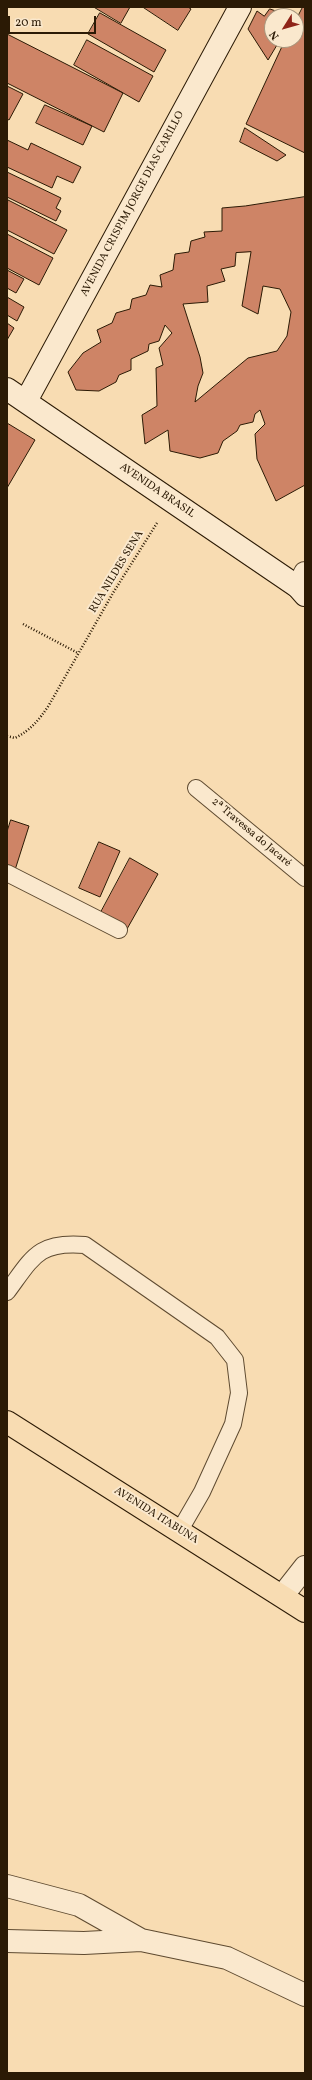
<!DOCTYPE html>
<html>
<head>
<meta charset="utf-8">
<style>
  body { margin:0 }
  #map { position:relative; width:312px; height:2080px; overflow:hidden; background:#f8dcb2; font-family:Vollkorn,serif }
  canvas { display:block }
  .frame { position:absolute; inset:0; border:8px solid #2b1a05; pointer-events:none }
  .north { position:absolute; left:264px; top:8px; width:40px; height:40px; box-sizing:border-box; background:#fae8cd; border:1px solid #a7967d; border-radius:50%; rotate:233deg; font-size:11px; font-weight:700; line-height:16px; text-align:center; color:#2b1a05 }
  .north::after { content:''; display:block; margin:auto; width:14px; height:18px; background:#8f2418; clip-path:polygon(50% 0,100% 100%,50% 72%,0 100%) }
  .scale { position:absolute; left:8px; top:16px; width:88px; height:18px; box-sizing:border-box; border:2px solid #2b1a05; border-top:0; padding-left:5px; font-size:12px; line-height:14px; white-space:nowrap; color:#2b1a05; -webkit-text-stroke:3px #fae8cd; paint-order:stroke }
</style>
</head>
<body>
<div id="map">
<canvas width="312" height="2080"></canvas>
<div class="frame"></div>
<div class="north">N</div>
<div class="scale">20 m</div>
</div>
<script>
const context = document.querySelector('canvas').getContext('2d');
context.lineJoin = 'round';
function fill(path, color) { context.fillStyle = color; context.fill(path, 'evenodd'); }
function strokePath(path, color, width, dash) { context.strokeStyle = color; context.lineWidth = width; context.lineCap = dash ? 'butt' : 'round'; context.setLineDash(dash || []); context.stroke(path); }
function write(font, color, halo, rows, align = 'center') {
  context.font = font + ' Vollkorn,serif'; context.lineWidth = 4; context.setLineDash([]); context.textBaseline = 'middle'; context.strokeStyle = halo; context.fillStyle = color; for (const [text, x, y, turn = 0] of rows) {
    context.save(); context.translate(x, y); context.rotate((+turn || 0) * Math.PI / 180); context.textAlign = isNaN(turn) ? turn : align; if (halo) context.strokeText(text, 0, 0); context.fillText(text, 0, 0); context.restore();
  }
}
const building = new Path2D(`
  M94,7h36l-9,16z
  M143,7h45l3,2 -13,21z
  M303,7h2v146l-59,-29 39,-84h11v-20z
  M270,9l20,7h-18v24h8l-12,20 -20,-31 9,-18 7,5z
  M100,13l66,37 -12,22 -66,-38z
  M7,34l116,59 -19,39 -97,-49z
  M87,40l66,36 -14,26 -65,-37z
  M7,86l16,8 -14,26 -2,-1z
  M45,105l47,21 -9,19 -47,-22z
  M245,128l41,27 -9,6 -37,-19z
  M7,140l21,10 3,-7 50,24 -8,16 -16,-7 -5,12 -45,-21z
  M7,172l54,26 -5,10 5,3 -5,10 -49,-24z
  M305,197v288l-29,16 -19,-42 -2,-25 10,-10 -5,-14 -5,4 -2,8 -13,3 -3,6 -14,10 -5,12 -18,5 -30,-7 -2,-21 -23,14 -3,-29 15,-9 -1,-38 7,-3 -4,-17 13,-15 -7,-8 -6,16 -10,3 -1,7 -17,8v11l-12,5 -3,7 -17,9 -23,-1 -8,-18 15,-19 18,-11 -4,-12 15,-7 4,-10 14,-4 2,-10 14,-4 4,-10 12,2 -2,-12 13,-5 2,-16 14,-2 2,-11 14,-4 -1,-5 18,-1v-23l23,-2z
  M8,200l59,30 -13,24 -47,-24z
  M7,234l46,24 -14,27 -32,-17z
  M251,252l-9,54 16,8 5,-28 17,3 11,23 -4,24 -10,15 -29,7 -53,44 3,-16 5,-13 -3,-16 -17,-53 25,-2 -1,-16 18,-5 -4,-12 14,-3 1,-13z
  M7,270l17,9 -8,14 -9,-5z
  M7,297l17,10 -7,14 -10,-6z
  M7,323l7,5 -7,12z
  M7,423l28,17 -28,48z
  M11,820l18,6 -14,44 -8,-3v-35z
  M99,842l21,9 -20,46 -21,-9z
  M130,858l28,16 -31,55 -27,-15z`);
const path = new Path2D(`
  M23,624l55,29
  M7,736l8,2c16,-8 24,-18 34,-33l64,-112 44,-70`);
const lane = new Path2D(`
  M196,788l109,90
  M7,873l112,57
  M7,1292c26,-35 31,-51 78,-47l132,92 18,23 4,33 -6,31 -31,68 -22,38`);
const street = new Path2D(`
  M298,587l7,-14
  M283,1595l22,-28
  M7,1886l72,19 62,35
  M7,1941l77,2 57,-3 86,18 78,37`);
const secondary = new Path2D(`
  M7,389l291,198 7,8
  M26,401l214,-394`);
const primary = new Path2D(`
  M7,1422l298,189`);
const streetNames = [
  ["AVENIDA CRISPIM JORGE DIAS CARILLO",133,204,-62],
  ["AVENIDA BRASIL",157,491,34],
  ["RUA NILDES SENA",117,572,-59],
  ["2ª Travessa do Jacaré",251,833,40],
  ["AVENIDA ITABUNA",156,1516,32]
];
fill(building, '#ce8466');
strokePath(building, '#2b1a05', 1);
strokePath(lane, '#5e4a30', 18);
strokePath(street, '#5e4a30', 24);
strokePath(secondary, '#2b1a05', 24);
strokePath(primary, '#2b1a05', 24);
strokePath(path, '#2b1a05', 2.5, [1, 2]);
strokePath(lane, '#fae8cd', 16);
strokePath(street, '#fae8cd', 22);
strokePath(secondary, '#fae8cd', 22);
strokePath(primary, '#f8dcb2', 22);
write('11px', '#2b1a05', '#fae8cd', streetNames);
</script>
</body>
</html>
